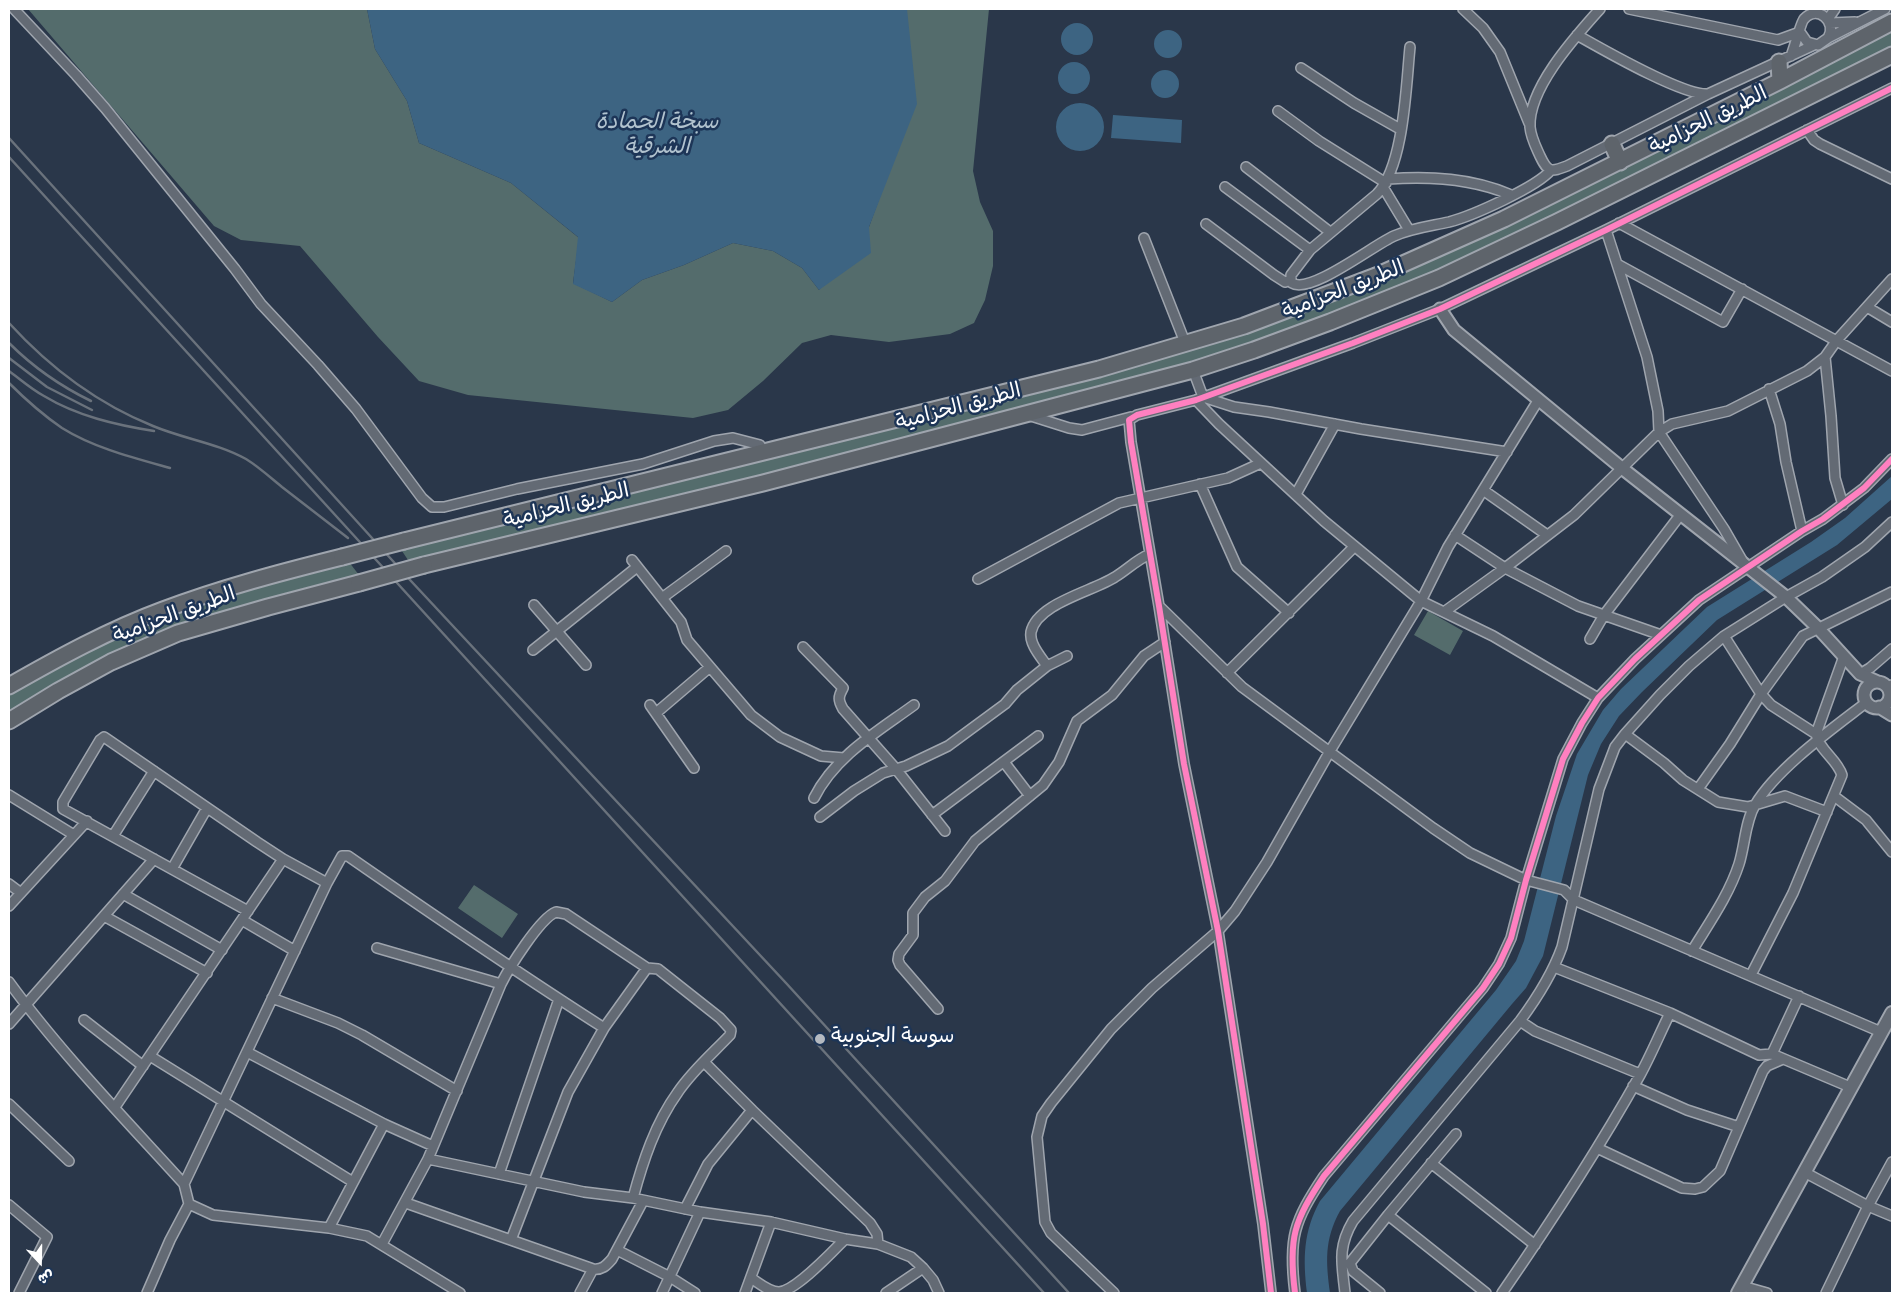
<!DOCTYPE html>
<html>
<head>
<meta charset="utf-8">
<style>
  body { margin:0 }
  #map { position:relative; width:1901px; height:1302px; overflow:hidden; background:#2a374a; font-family:"Indie Flower","Playpen Sans Arabic",sans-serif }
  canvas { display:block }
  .frame { position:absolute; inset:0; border:10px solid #fff; pointer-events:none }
  .north { position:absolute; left:15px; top:1237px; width:50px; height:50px; -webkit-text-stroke:4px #1d3557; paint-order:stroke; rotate:159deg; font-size:14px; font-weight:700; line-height:20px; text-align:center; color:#fff }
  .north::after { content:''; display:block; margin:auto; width:18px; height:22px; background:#fff; clip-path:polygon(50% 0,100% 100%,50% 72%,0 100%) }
</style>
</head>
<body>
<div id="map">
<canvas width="1901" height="1302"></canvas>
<div class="frame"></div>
<div class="north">ش</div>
</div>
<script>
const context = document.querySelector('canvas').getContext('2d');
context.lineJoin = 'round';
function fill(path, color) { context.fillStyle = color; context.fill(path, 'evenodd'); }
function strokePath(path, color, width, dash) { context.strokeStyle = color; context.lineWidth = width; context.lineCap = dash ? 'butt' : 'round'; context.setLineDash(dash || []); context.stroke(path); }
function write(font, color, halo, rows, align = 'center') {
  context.font = font + ' "Indie Flower","Playpen Sans Arabic",sans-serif'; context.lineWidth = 5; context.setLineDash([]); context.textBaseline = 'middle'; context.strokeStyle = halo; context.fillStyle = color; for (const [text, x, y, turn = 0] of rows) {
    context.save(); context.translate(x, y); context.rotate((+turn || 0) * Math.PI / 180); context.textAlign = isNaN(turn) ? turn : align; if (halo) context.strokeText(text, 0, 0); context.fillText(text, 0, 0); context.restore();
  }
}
const green = new Path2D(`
  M28,9h339l8,40 32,52 12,42 92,40 68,55 -6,45 39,19 30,-22 42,-15 49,-22 40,8 29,17 17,22 50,-63 14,-39 24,-179h82l-16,162 7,31 13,29v35l-8,34 -11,23 -24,11 -61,8 -58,-7 -29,8 -39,38 -35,29 -35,8 -225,-23 -49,-14 -41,-44 -78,-91 -59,-6 -27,-14z
  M1892,30v20l-463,227 -109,44 -151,51 -416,106 -345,82 -8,-12 765,-192 330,-126 311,-154z
  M349,562l10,13c-66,15 -130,33 -193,56 -51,20 -98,48 -146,74l-11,7v-19c46,-26 92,-53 142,-74 63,-26 131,-40 198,-57z
  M1428,611l35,20 -13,24 -36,-20z
  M474,885l44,29 -16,24 -44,-30z`);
const water = new Path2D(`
  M367,9h540l10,95 -48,123 2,26 -52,37 -17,-22 -29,-17 -40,-8 -49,22 -42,15 -30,22 -39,-18 5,-47 -67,-54 -92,-40 -12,-42 -32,-52z
  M1061 39a16 16 0 1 1 32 0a16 16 0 1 1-32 0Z
  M1154 44a14 14 0 1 1 28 0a14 14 0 1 1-28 0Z
  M1058 78a16 16 0 1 1 32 0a16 16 0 1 1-32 0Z
  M1151 84a14 14 0 1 1 28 0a14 14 0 1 1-28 0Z
  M1056 127a24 24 0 1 1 48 0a24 24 0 1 1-48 0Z
  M1113,115l69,5 -1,23 -70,-5z
  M1892,476v23l-55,46 -120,75 -75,72 -23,24 -18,28 -13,31 -45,181 -17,32 -14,16 -172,207c-16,29 -14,51 -10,82h-23c-4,-34 -4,-61 13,-92l176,-211 20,-29 8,-20 32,-125 21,-62 26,-44 18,-21 86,-82 104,-65 34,-24z`);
const minor = new Path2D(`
  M14,9l62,66 29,33 130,161 26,35 57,61 38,44 66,89 10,9h12l73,-18 126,-25 71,-23 19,-3 27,7 3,7
  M1463,9l20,19 17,24 29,71
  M1600,9c-24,27 -72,79 -70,118 1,11 6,20 10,29 8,17 11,16 27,10l141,-72
  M1629,9l149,31 22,-8
  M1828,19l7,-10
  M1830,23l25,-1
  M1577,35c25,14 106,61 131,59l106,-49
  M1828,38l57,-29
  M1410,47c-4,39 -6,119 -33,147l-67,56 -19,25v5l1,3c18,12 83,-39 102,-47 18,-8 37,-10 55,-14 23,-6 88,-35 102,-52
  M1791,56c3,-7 10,-34 13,-37 13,-15 34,3 24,19l-10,7 -11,-3 -7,-10
  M1301,68l53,35 46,26
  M1278,111l41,30 67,42
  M1807,130l7,10 6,4 72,35
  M1246,167l84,65
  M1388,179c42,-3 84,-1 123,16
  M1225,187l85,63
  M1383,187l26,43
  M1619,223l273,148
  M1206,224l68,51 11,7 6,-2
  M1606,230l41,127 11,54 1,21 65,97 19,33
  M1144,238l42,107
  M1617,264l106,58 19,-33
  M1867,307l25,15
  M1825,357l6,59 4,62 8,27
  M1193,370l10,27 31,10 35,5 92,17 146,23
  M1769,389l11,35 6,38 16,69
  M1196,400l23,24 105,97 97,80 72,35 105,62
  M1028,415l41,13 13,2 49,-13
  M1200,484l37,83 52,46
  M1483,490l64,45
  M1296,494l39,-70
  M1455,535l50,33 73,38 83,29
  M632,560l49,62 6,18 64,75 29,22 41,19 23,2
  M978,579l141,-76 109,-25 33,-15
  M662,598l64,-47
  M534,605l52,60
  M1159,606l83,81 191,141 37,25 56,27 38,10 10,10 307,132
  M1444,612l61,-44 69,-53 85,-83 13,-8 56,-13 79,-40 18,-14 12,-17 55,-61
  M1724,636l37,58 10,11 45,29
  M1590,639l14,-24 77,-101
  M803,647l40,41c-5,9 -5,12 0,21l53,60 49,62
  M533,650l104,-83
  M1047,666c-6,-9 -18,-22 -16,-34 6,-29 63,-41 84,-55 13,-8 21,-17 35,-23
  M1227,673l127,-126
  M1860,674l10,-6 22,-19
  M1887,687l5,-2
  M650,705l44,63
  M656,713l54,-46
  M1625,734l39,29 19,17 35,22 30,5 37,-11 42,16
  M1004,762l26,34
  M1698,789l32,-45 31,-50 42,-58 89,-44
  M9,795l65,40
  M1834,796l32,24 26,32
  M814,798c21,-42 63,-66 100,-93
  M932,815l106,-79
  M820,817l34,-26 29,-18 23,-7 42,-20 57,-42 12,-14 30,-24 20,-10
  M113,836l41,-65
  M172,869l35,-61
  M9,884l12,9
  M123,894l99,56
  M9,906l78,-85
  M248,911l-185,-102v-7l37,-62 4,-3 3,2 150,103 26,17 44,24
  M104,916l103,57
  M242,920l53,31
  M377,948l124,36
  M1692,951c17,-28 37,-56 47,-87 6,-19 6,-42 16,-59 22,-37 77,-76 112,-103
  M1554,967l116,46 89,42 13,-1 78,33
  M1751,975l42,-82 49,-118c-5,-16 -23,-25 -26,-41l28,-78
  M9,982c51,70 116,137 175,202l5,20 24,11 116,13 38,8 93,57
  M272,998l66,25 24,12 95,56
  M938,1009l-38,-44 -2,-5 1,-6 14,-19v-22l12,-16 20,-16 30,-40 68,-56 16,-23 18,-41 35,-26 32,-39 21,-14
  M84,1020l59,46
  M1520,1021l15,10 105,43
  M9,1024l145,-165
  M247,1052l137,72 49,22
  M1772,1054l27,-58
  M150,1056l203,126
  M1633,1086l54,24 52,17
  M9,1104l60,57
  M115,1107l168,-248
  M752,1110l118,113 7,11 1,10
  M1597,1148l85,40 13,1 8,-2 17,-16 43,-100 4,-5 16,-7
  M428,1159l156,33 49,6 67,14 71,10 74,17 33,5 33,13 12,11 10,12 6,13
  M1431,1163l104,82
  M1804,1172l64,34 24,10
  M499,1174l60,-175
  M184,1184l143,-301 15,-27h6c85,59 170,117 256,172
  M406,1203l187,66
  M9,1205l38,32 -28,56
  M685,1209l23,-45 44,-54 -48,-48
  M1388,1215l98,78
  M329,1228l55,-104
  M511,1240l57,-148 36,-64 43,-60
  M382,1244l46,-85 73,-175c8,-16 39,-66 55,-72l10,2 81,54 11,1 62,49 11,12 -1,5c-17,18 -38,36 -52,57 -23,32 -35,69 -45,106
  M617,1250l53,27 25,16
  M751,1278c8,5 18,14 28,14 17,-1 54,-41 66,-53
  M1742,1286l25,7
  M147,1293l23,-53 19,-36
  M580,1293l13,-24c9,1 13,-3 19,-10l31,-58
  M662,1293l38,-81
  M745,1293l26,-71
  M886,1293l37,-25
  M1114,1293l-63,-60 -6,-11 -8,-85 5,-21 9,-13 60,-74 41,-41 66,-57 17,-20 32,-49 63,-111 91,-150 27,-54 91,-148
  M1271,1293l-8,-69 -45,-293 -34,-167 -25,-158 -28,-164 -2,-22 8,-5 59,-15 157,-57 87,-34 166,-79 286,-142
  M1295,1293c-7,-55 -1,-72 29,-117l159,-188 16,-24 12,-26 15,-58 37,-121 19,-36 16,-25 37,-39 64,-59 103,-69 21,-12 41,-31 28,-29
  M1345,1293c-3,-29 -8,-45 8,-72l167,-200c17,-23 32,-46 42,-74l37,-158 16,-42 10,-13 35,-39 29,-29 35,-30 62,-39 36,-20 43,-30 27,-25
  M1380,1293l-27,-22 -3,-8 38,-48 68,-81
  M1502,1293c49,-71 96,-143 138,-218 11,-20 20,-42 30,-62
  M1826,1293l42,-87 24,-44`);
const tertiary = new Path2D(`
  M1440,309l14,21 169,139 163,128 32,31 42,46 18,8
  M1864 695a13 13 0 1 1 26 0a13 13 0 1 1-26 0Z
  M1879,707l13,8`);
const secondary = new Path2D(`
  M1738,1293l154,-280`);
const trunk = new Path2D(`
  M1779,62l1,19
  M1612,144l8,18
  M404,541l695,-172 145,-43 132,-50 128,-57 276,-138 112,-59
  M424,565l339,-82 430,-113 61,-20 76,-28 109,-44 118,-56 335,-167
  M9,686c49,-28 100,-56 154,-76 58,-22 119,-38 179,-53
  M9,721l49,-30 53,-29 67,-29 90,-26 91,-24`);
const rail = new Path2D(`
  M9,138l402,443 375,402 283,310
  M9,157l1035,1136
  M9,323c41,45 87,80 144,103 31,13 64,17 93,33 13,8 25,19 36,28 22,17 44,34 66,51
  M9,343c24,24 51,43 82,58
  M9,358l38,29 45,23
  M9,371c11,8 22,18 35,25 33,20 72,29 110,35
  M9,383c16,16 34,32 53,45 32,20 72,30 108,40`);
const trunkBridge = new Path2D(`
  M342,557l62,-16
  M359,583l65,-18`);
const cycleway = new Path2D(`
  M1271,1293l-8,-69 -45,-293 -34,-167 -25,-158 -28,-164 -2,-22 8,-5 59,-15 157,-57 87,-34 166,-79 286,-142
  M1295,1293c-7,-55 -1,-72 29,-117l159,-188 16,-24 12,-26 15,-58 37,-121 19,-36 16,-25 37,-39 64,-59 103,-69 21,-12 41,-31 28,-29`);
const markers = [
  [820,1039,6,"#b4b9c0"]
];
const streetNames = [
  ["الطريق الحزامية",1709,122,-26],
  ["الطريق الحزامية",1344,292,-21],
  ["الطريق الحزامية",959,409,-15],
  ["الطريق الحزامية",567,508,-14],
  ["الطريق الحزامية",175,617,-20]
];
const poiNames = [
  ["سوسة الجنوبية",831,1039]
];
const waterNames = [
  ["سبخة الحمادة",657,124],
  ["الشرقية",657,149]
];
fill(green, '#546c6c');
fill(water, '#3d6482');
strokePath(minor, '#9fa5ae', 12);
strokePath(tertiary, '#9fa5ae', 15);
strokePath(secondary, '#9fa5ae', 16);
strokePath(trunk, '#9fa5ae', 19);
strokePath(minor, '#636a74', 9);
strokePath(tertiary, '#636a74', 11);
strokePath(secondary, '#636a74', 12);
strokePath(trunk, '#5e646b', 15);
strokePath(rail, '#6a727c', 2.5);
strokePath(trunkBridge, '#9fa5ae', 19, []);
strokePath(trunkBridge, '#5e646b', 15);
strokePath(cycleway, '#ff80c0', 6);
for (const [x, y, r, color] of markers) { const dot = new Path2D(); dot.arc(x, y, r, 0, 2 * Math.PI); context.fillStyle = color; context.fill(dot); strokePath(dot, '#1d3557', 2); }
write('21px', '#fff', '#1d3557', streetNames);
write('21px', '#fff', '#1d3557', poiNames, 'left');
write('italic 22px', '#b2c3cf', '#1d3557', waterNames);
</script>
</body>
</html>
